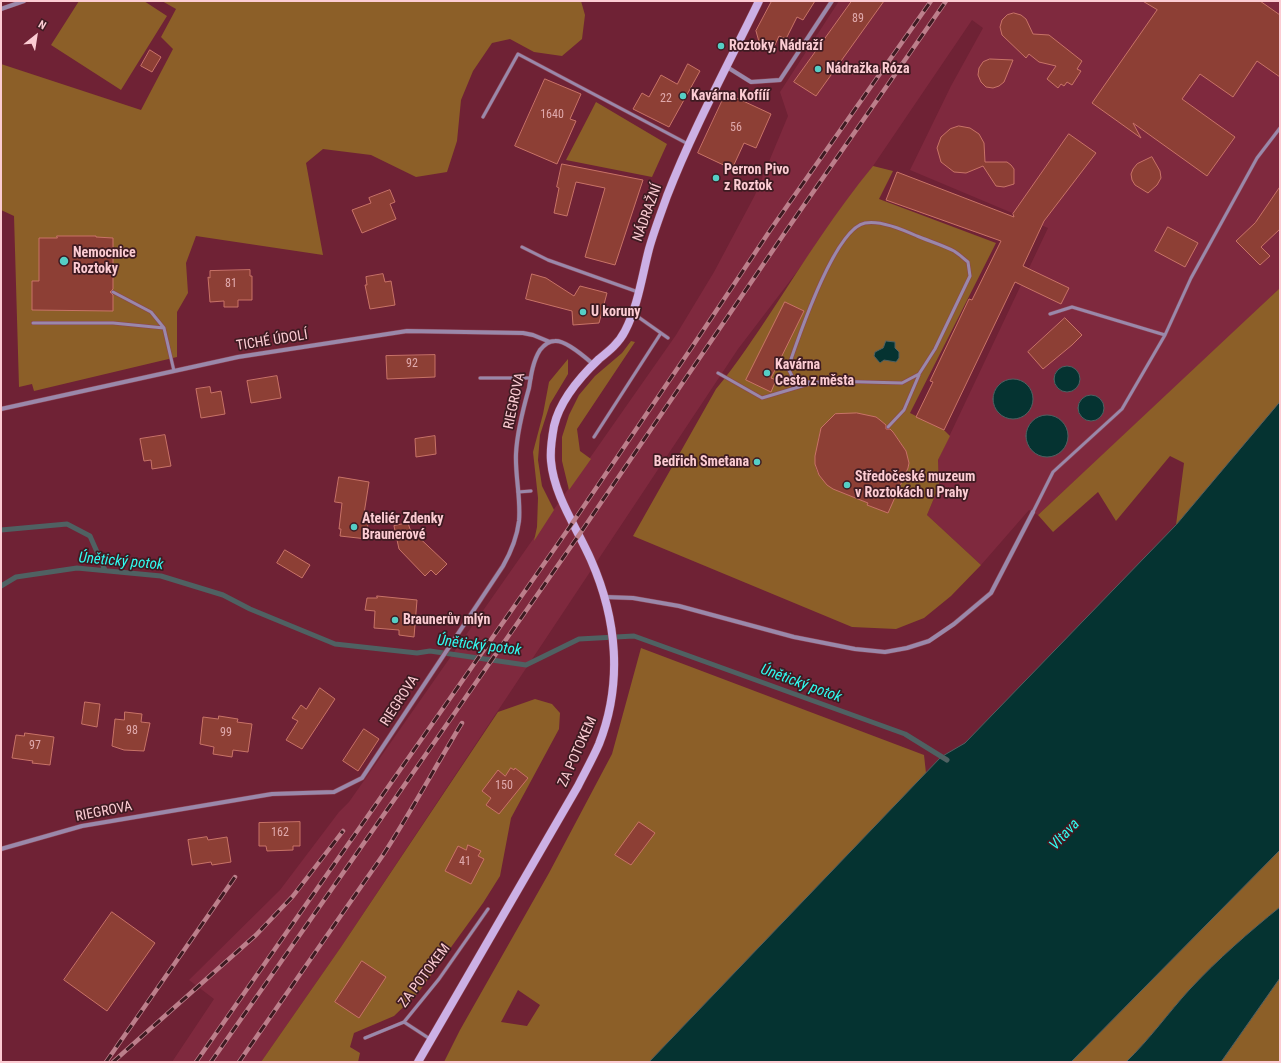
<!DOCTYPE html>
<html>
<head>
<meta charset="utf-8">
<style>
  body { margin:0 }
  #map { position:relative; width:1281px; height:1063px; overflow:hidden; background:#6f2235; font-family:"Roboto Condensed",sans-serif }
  canvas { display:block }
  .frame { position:absolute; inset:0; border:2px solid #fcccd3; pointer-events:none }
  .north { position:absolute; left:16px; top:16px; width:40px; height:40px; -webkit-text-stroke:3px #3e1b22; paint-order:stroke; rotate:30deg; font-size:11px; font-weight:700; line-height:16px; text-align:center; color:#fcccd3 }
  .north::after { content:''; display:block; margin:auto; width:14px; height:18px; background:#fcccd3; clip-path:polygon(50% 0,100% 100%,50% 72%,0 100%) }
</style>
</head>
<body>
<div id="map">
<canvas width="1281" height="1063"></canvas>
<div class="frame"></div>
<div class="north">N</div>
</div>
<script>
const context = document.querySelector('canvas').getContext('2d');
context.lineJoin = 'round';
function fill(path, color) { context.fillStyle = color; context.fill(path, 'evenodd'); }
function strokePath(path, color, width, dash) { context.strokeStyle = color; context.lineWidth = width; context.lineCap = dash ? 'butt' : 'round'; context.setLineDash(dash || []); context.stroke(path); }
function write(font, color, halo, rows, align = 'center') {
  context.font = font + ' "Roboto Condensed",sans-serif'; context.lineWidth = 3.5; context.setLineDash([]); context.textBaseline = 'middle'; context.strokeStyle = halo; context.fillStyle = color; for (const [text, x, y, turn = 0] of rows) {
    context.save(); context.translate(x, y); context.rotate((+turn || 0) * Math.PI / 180); context.textAlign = isNaN(turn) ? turn : align; if (halo) context.strokeText(text, 0, 0); context.fillText(text, 0, 0); context.restore();
  }
}
const built = new Path2D(`
  M839,1h441v287l-69,66 -173,161 -9,-5 -48,55 -54,-50 12,-29 -1,-26 110,-232 -138,-58 41,-84 32,-58 -11,-8 -99,146 -77,107 -58,76 -397,598 -80,115h-89l42,-63 -25,-19 91,-90 59,-78 10,-10 327,-467 38,-63 41,-77 33,-79 -8,-24z`);
const green = new Path2D(`
  M79,1h65l23,15 -46,74 -70,-45z
  M162,1h419l4,14 -3,24 -20,17 -28,-4 -24,-13 -18,4 -19,28 -12,29 -4,41 -10,31 -31,5 -45,-22 -48,-6 -17,14 17,92 -127,-19 -10,27 2,30 -11,19v45l-143,34 -2,-7 -13,3 -5,-171 -13,-6v-146l140,46 32,-61 -12,-12 15,-28z
  M596,102l71,42 -15,33 -86,-17z
  M873,166l20,5 -14,28 117,44 -86,170 34,17 6,6 -12,24 1,26 -12,29 54,50 -30,31 -27,22 -28,11 -44,-2 -219,-91 83,-147c21,-25 39,-53 57,-80 32,-49 63,-98 100,-143zM835,414l41,3 4,3 13,12 13,19 3,12 -1,5 -20,44 -20,-7v-2c-18,-8 -50,-16 -53,-39 0,-4 2,-8 2,-12 3,-23 1,-22 18,-38z
  M1280,288v114l-104,123 8,-62 -14,-7 -54,65 -18,-29 -45,40 -15,-17z
  M631,341l4,1 -58,87 3,22 11,8 -22,31 -7,-29v-24l7,-22 10,-20 16,-19 27,-23z
  M568,359v15l-18,30 -10,31 -2,25 4,26 12,24 -20,31 3,-14 1,-29 -5,-46 10,-38 6,-32z
  M641,648l283,107 2,18 -277,289h-205l16,-32 89,-157 63,-119zM518,990l22,15 -13,21 -26,-4z
  M535,699l17,5 8,9 -1,16 -48,89 -11,58 -17,27 -65,90 -24,23 -40,17 -4,14 10,6 -2,9h-97l80,-115 157,-235z
  M1280,850v57c-31,25 -62,52 -90,82 -22,24 -40,50 -64,73h-55z
  M1280,978v84h-59z`);
const water = new Path2D(`
  M886,341l9,1v6l4,4v6l-3,4 -12,-2 -4,3 -6,-7 1,-4 8,-4z
  M1054 379a13 13 0 1 1 26 0a13 13 0 1 1-26 0Z
  M993 399a20 20 0 1 1 40 0a20 20 0 1 1-40 0Z
  M1078 408a13 13 0 1 1 26 0a13 13 0 1 1-26 0Z
  M1280,402v448l-209,212h-422l292,-305 24,-14 211,-218z
  M1026 436a21 21 0 1 1 42 0a21 21 0 1 1-42 0Z
  M1280,907v71l-59,84h-95c24,-23 42,-49 64,-73 28,-30 59,-57 90,-82z`);
const stream = new Path2D(`
  M1,530l66,-6 23,12 15,34
  M1,586l15,-9 61,-9 84,8 62,19 27,14 85,35 82,9 13,-2 96,14 53,-26 55,-3 271,98 42,26`);
const building = new Path2D(`
  M772,1h43l-12,19 -6,-3 -11,22 -7,-3 -4,9 -14,4 -5,-18z
  M852,1h32l-68,95 -22,-14z
  M1143,1h117l20,14v62l-23,-16 -24,36 -33,-23 -18,25 53,38 -28,39 -74,-53 8,15 -49,-35 65,-93z
  M1014,13l7,2 5,4 7,15 16,1 33,26 -5,8 4,2 -9,14 -5,-3 -3,4 -3,-2 -3,4 -11,-9 9,-13 -17,-4 -10,-8 -3,4 -24,-23 -2,-8 2,-7 5,-5z
  M150,50l11,7 -9,15 -11,-6z
  M990,59l23,1 -9,22 -5,4 -6,2 -7,-1 -5,-5 -3,-7 1,-7 4,-6z
  M688,64l12,7 -31,56 -36,-18 9,-16 7,4 12,-22 16,9z
  M545,79l36,15 -11,25 6,2 -19,43 -42,-18z
  M726,93l45,21 -15,34 -12,-5 -12,26 -34,-16z
  M959,126l11,2 9,6 5,9 1,19h22l4,3 3,4v15l-10,3 -8,-1 -13,-20 -17,7 -12,-1 -13,-10 -4,-14 4,-11 9,-8z
  M1069,134l27,19 -52,68 -21,45 46,22 -8,16 -46,-22 -71,148 -28,-13 17,-35 -3,-1 39,-82 3,1 29,-59 -115,-41 11,-28 117,45 -1,-3z
  M1152,157l8,14 1,7 -4,7 -9,8 -13,-8 -3,-5 -1,-6 2,-5 4,-5z
  M562,164l81,16 -28,85 -30,-8 20,-69 -29,-6 -9,34 -13,-3 5,-25 -2,-1z
  M1280,187v42l-19,18 9,9 -10,9 -24,-24 19,-18z
  M390,190l5,12 -5,2 6,15 -34,14 -10,-23 19,-7 -2,-5z
  M1168,227l30,16 -13,24 -30,-16z
  M57,236h39v1l17,1v51l-3,3 3,3v16l-81,-1v-29h7v-43h18z
  M250,270v6h2v24h-14v7h-14v-6l-14,1 -2,-25 2,1v-7z
  M383,274l2,8 6,-1 4,24 -25,4 -5,-24h2l-1,-8z
  M532,274l14,4 28,18 6,-10 27,7 -8,30 -26,2 -1,-14 -46,-12z
  M785,302l19,9 -33,67 5,2 -5,12 -25,-12z
  M1065,318l17,17 -10,10 -29,24 -15,-17z
  M435,355v22l-48,2 -1,-23z
  M277,376l4,22 -30,5 -4,-22z
  M210,387l1,6 10,-2 4,23 -24,4 -5,-29z
  M857,413l19,4 4,3 6,5v4h4l3,3 13,19 3,12 -1,5 -20,45 -21,-8 1,-2 -35,-14 -6,-4 -8,-10 -4,-11v-8l6,-28 14,-14z
  M165,435l6,31 -19,3 -1,-9 -7,1 -4,-22z
  M435,436l1,18 -20,3 -1,-18z
  M339,477l30,5 -6,38 5,1 -1,18 -27,-3 1,-7h-2l3,-26 -7,-1z
  M408,523l2,6 37,35 -11,11 -5,-5 -6,6 -26,-27 -5,-23z
  M285,550l25,15 -8,13 -25,-15z
  M377,596l40,4 -3,37 -15,-2v-5l-25,-2 1,-17 -10,-1 2,-12h10z
  M320,688l15,11 -33,50 -16,-9 12,-19 -6,-3 9,-13 5,4z
  M85,702l15,2 -3,23 -15,-3z
  M125,712l17,2 -1,8 9,1 -6,28 -20,-1 -12,-4 3,-27 9,1z
  M219,716l19,3 -1,3 15,2 -4,28 -15,-2 -1,7 -19,-3 1,-7 -14,-3 3,-27 15,2z
  M364,729l15,10 -21,32 -15,-10z
  M25,733l29,4 -4,28 -18,-2 1,-2 -21,-3 4,-23 8,1z
  M511,768l3,2 1,-2 13,10 -29,36 -13,-9 5,-7 -9,-7 16,-21 7,6z
  M300,822v24h-7v4l-26,1 -1,-5h-7v-23z
  M639,822l16,11 -24,32 -16,-10z
  M207,837l1,3 19,-3 4,25 -19,3 -1,-3 -19,3 -4,-25z
  M468,845l13,6 -3,5 6,3 -13,25 -26,-13 13,-25 8,4z
  M112,912l43,31 -48,68 -43,-31z
  M362,961l24,16 -27,41 -24,-16z`);
const lane = new Path2D(`
  M483,117l35,-63 170,90
  M522,247l26,13 90,32
  M113,292l38,20 13,16 10,43
  M634,314l34,24
  M1050,314l22,-7 93,28
  M33,323h80l51,5
  M718,373l44,25 50,-15 16,-2 74,2 17,-9 16,-25 35,-73 -2,-14c-4,-3 -9,-8 -14,-11 -12,-6 -25,-10 -37,-15 -13,-6 -38,-16 -52,-13 -31,6 -67,116 -77,145l5,10 19,5
  M480,378h51
  M888,427l16,-17 15,-35
  M594,437l67,-104
  M518,492l13,-1
  M1033,512l20,-40 69,-63 43,-74 26,-57 66,-120 23,-30
  M404,1022l26,17
  M365,1038l39,-16 35,-43 49,-70`);
const street = new Path2D(`
  M1,9l23,-8
  M727,67l24,15 29,-2 52,-79
  M1,409l237,-52 169,-26 116,2 10,2 17,7
  M605,597l28,1 46,8 115,31 61,12 30,3 22,-4 22,-7 25,-17 37,-31 42,-81
  M1,849l81,-23 190,-32 62,-2 28,-14 141,-212c8,-14 14,-29 16,-45 2,-23 -4,-45 -3,-67 1,-23 7,-45 13,-66 2,-13 4,-27 11,-38 4,-5 9,-9 15,-9 11,-1 30,16 38,23`);
const secondary = new Path2D(`
  M418,1062l160,-276c7,-14 15,-28 21,-42 24,-61 18,-125 -8,-184 -14,-32 -37,-64 -40,-99 -1,-11 1,-24 3,-35 6,-26 26,-49 45,-67 10,-8 20,-16 26,-28 13,-25 17,-55 24,-82 5,-18 12,-36 18,-53 26,-67 61,-131 92,-195`);
const rail = new Path2D(`
  M106,1062l129,-185
  M113,1062l143,-127 37,-39 50,-65
  M196,1062l373,-534 123,-181 79,-118 160,-228
  M211,1062l368,-527 207,-304 160,-230
  M239,1062l144,-207c28,-43 52,-88 79,-132`);
const markers = [
  [721,46,4,"#55cec5"],
  [818,69,4,"#55cec5"],
  [683,96,4,"#55cec5"],
  [716,178,4,"#55cec5"],
  [64,261,5,"#55cec5"],
  [583,312,4,"#55cec5"],
  [767,373,4,"#55cec5"],
  [757,462,4,"#55cec5"],
  [847,485,4,"#55cec5"],
  [354,527,4,"#55cec5"],
  [395,620,4,"#55cec5"]
];
const numberNames = [
  ["89",858,19],
  ["22",666,99],
  ["1640",552,115],
  ["56",736,128],
  ["81",231,284],
  ["92",412,364],
  ["98",132,731],
  ["99",226,733],
  ["97",35,746],
  ["150",504,786],
  ["162",280,833],
  ["41",465,862]
];
const poiNames = [
  ["Roztoky, Nádraží",729,46],
  ["Nádražka Róza",826,69],
  ["Kavárna Kofííí",691,96],
  ["Perron Pivo",724,170],
  ["z Roztok",724,186],
  ["Nemocnice",73,253],
  ["Roztoky",73,269],
  ["U koruny",591,312],
  ["Kavárna",775,365],
  ["Cesta z města",775,381],
  ["Bedřich Smetana",749,462,"right"],
  ["Středočeské muzeum",855,477],
  ["v Roztokách u Prahy",855,493],
  ["Ateliér Zdenky",362,519],
  ["Braunerové",362,535],
  ["Braunerův mlýn",403,620]
];
const streetNames = [
  ["NÁDRAŽNÍ",648,213,-70],
  ["TICHÉ ÚDOLÍ",272,341,-9],
  ["RIEGROVA",515,401,-78],
  ["RIEGROVA",400,701,-57],
  ["ZA POTOKEM",578,752,-66],
  ["RIEGROVA",104,812,-11],
  ["ZA POTOKEM",425,976,-53]
];
const waterNames = [
  ["Únětický potok",121,562,5],
  ["Únětický potok",479,646,7],
  ["Únětický potok",801,684,20],
  ["Vltava",1065,835,-47]
];
fill(built, '#7f293e');
fill(green, '#8c5f28');
fill(water, '#053331');
strokePath(water, '#4f6162', 1);
strokePath(stream, '#4f6162', 5);
fill(building, '#8d3f35');
strokePath(building, '#c87367', 1);
strokePath(lane, '#8b4455', 4);
strokePath(street, '#8b4455', 5);
strokePath(secondary, '#8b4455', 9);
strokePath(lane, '#9a88aa', 3);
strokePath(street, '#9a88aa', 4);
strokePath(secondary, '#ccb0e5', 8);
strokePath(rail, '#bc7f8b', 4.5);
strokePath(rail, '#3e1b22', 3, [9]);
for (const [x, y, r, color] of markers) { const dot = new Path2D(); dot.arc(x, y, r, 0, 2 * Math.PI); context.fillStyle = color; context.fill(dot); strokePath(dot, '#3e1b22', 1.5); }
write('12px', '#e0a9ac', null, numberNames);
write('bold 14px', '#fcccd3', '#3e1b22', poiNames, 'left');
write('14px', '#fcccd3', '#3e1b22', streetNames);
write('italic 15px', '#30fcf1', '#3e1b22', waterNames);
</script>
</body>
</html>
